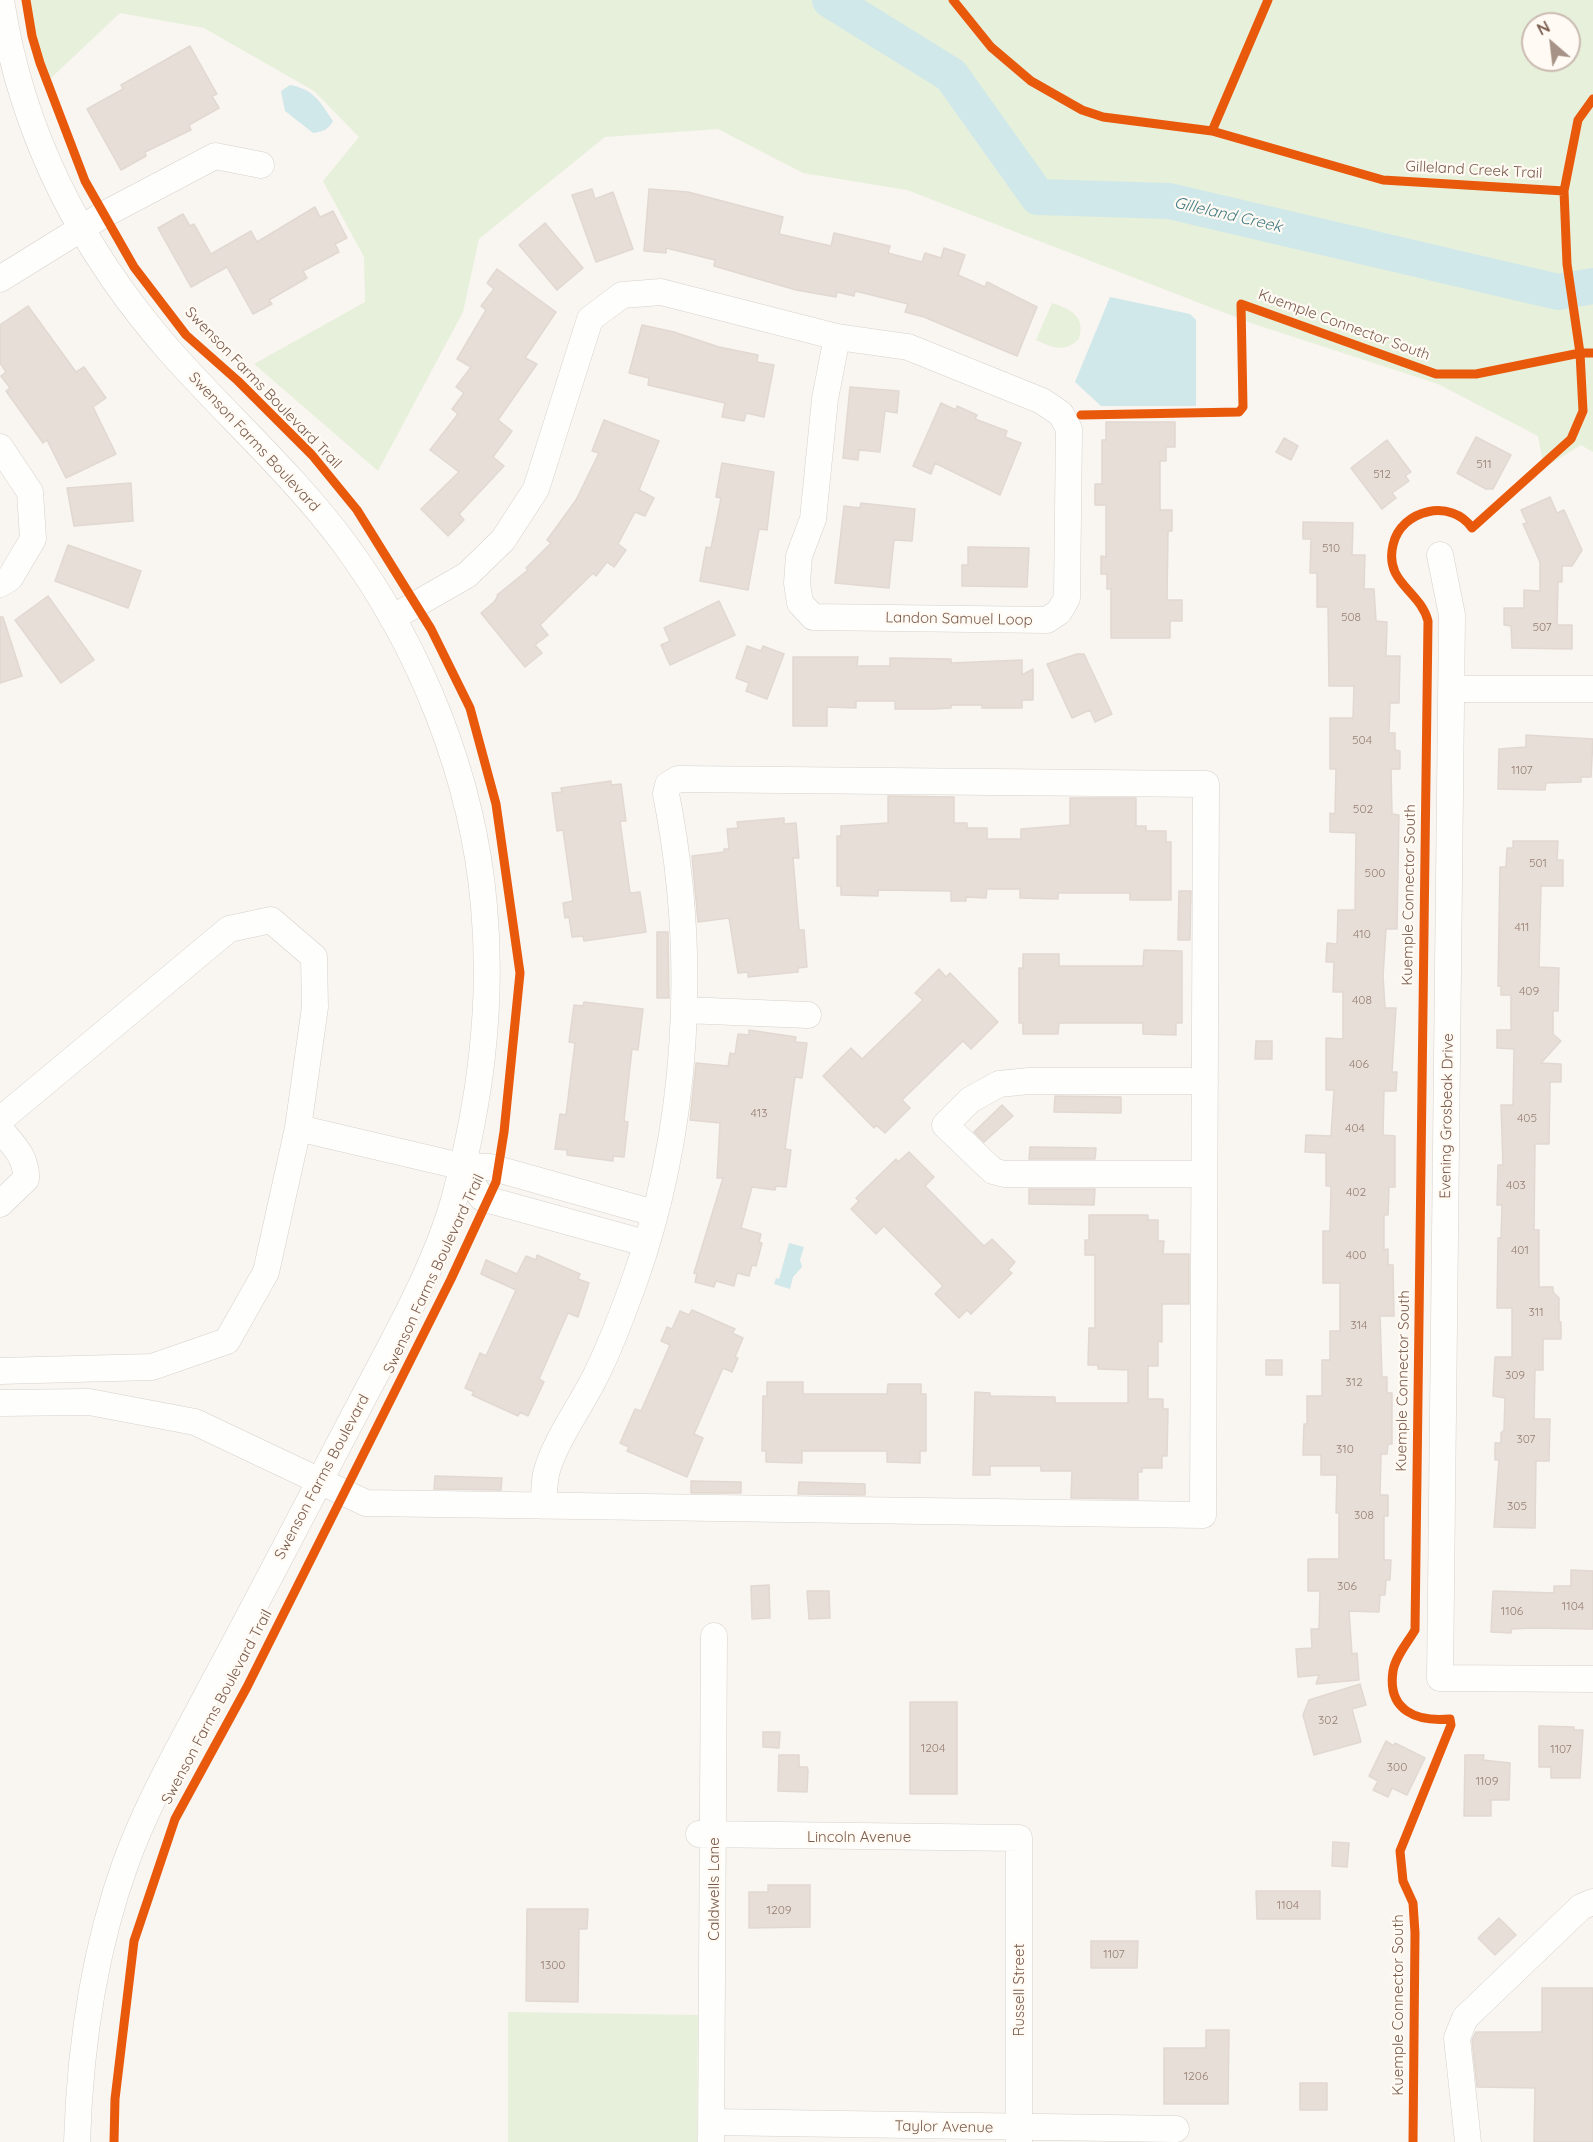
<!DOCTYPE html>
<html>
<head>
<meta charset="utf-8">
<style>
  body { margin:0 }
  #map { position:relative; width:1593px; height:2142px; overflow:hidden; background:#f9f5f0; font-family:Quicksand,sans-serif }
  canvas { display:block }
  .north { position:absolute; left:1521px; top:12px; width:60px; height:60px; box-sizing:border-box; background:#fffaf3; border:2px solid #cabbb1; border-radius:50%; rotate:332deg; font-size:16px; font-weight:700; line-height:24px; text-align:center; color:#7a5c4d }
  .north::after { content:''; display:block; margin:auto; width:21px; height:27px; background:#a69286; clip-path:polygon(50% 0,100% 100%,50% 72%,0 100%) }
</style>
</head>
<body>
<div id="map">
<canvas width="1593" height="2142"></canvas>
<div class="north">N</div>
</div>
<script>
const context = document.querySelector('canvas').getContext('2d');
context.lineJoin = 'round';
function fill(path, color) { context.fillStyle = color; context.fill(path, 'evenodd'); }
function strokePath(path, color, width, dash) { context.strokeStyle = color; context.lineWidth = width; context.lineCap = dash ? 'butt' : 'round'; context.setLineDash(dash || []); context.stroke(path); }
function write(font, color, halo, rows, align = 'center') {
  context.font = font + ' Quicksand,sans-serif'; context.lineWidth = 4.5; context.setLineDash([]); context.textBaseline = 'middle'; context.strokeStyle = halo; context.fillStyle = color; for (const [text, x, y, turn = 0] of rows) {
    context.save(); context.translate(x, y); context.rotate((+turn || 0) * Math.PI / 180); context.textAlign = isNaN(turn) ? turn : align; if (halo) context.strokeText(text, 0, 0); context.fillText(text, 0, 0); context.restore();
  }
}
const green = new Path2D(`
  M23,0h1570v452l-12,-7 -37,23 -6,-32 -100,-52 -184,-60 -347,-134 -104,-17 -85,-44 -113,8 -126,102 -16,73 -85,159 -124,-107 111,-62 -1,-45 -41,-76 36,-44 -45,-46 -110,-63 -84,-15 -69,65 -9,4zM1533,24h36v36h-36z
  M1052,303c19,6 34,14 27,36 -14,14 -26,9 -43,1z
  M508,2012l190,3 -1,127h-189z`);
const water = new Path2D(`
  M290,85c24,4 30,17 43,36 -4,8 -10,11 -20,12l-28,-22 -4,-20z
  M1110,297l80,17 6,6v86h-95l-26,-24z
  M789,1243l15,4 -4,13 2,7 -9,10 -3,12 -16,-5 2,-6 3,1z`);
const river = new Path2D(`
  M830,0l121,75 87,122 131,4 389,91 35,-6`);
const building = new Path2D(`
  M190,46l27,48 -5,2 7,12 -30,17 2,5 -46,22 1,4 -25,14 -34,-61 36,-20 -2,-4z
  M592,189l3,10 18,-7 20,57 -37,13 -24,-67z
  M649,189l39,3 95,25 -4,17 52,12 3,-13 56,13 -2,7 34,9 3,-9 16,5 3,-10 21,7 -7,20 27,12 2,-5 50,25 -20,49 -93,-39 -19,-5 3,-8 -53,-13 -1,5 -17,-4 -1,5 -40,-7 -82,-24 1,-6 -49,-12v5l-22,-2z
  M315,207l5,10 13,-6 14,27 -12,6 4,8 -36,19 4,7 -38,22 3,4 -19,10 -26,-47 -36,20 -33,-59 25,-14 7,12 4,-2 17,30 40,-23 6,11z
  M545,223l38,45 -26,22 -38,-45z
  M497,269l59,43 -31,46 12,6 -39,56 14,11 -19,26 11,9 -45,48 5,6 -16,16 -27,-27 38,-37 -29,-22 28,-36 -6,-5 12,-16 -8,-6 15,-20 -14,-8 29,-49 -5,-4 13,-17 -7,-6z
  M28,306l48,66 8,-5 22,31 -13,9 23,47 -50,24 -19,-38 -4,3 -27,-38 -10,-14 4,-3 -9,-12 5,-4 -6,-9v-38z
  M642,325l32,7 45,15 39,8 -1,7 17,3 -10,52 -18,-4 -2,8 -22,-4 3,-14 -77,-18 1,-7 -20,-5z
  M850,387l49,4 -2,22 -12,-2 -5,41 -21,-2 -1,10 -15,-2z
  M941,403l15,7 1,-4 20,9 -2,4 32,12 -2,6 16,6 -21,52 -65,-32 -4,11 -18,-8z
  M604,420l55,21 -20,49 15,8 -9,18 -10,-4 -17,32 8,6 -12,17 -7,-5 -11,14 -3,-3 -53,52 8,10 -13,10 7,8 -17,14 -44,-54 13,-11 4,-6 -1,-1 31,-25 -2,-2 25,-25 -4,-3 29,-40 23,-47 -7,-2z
  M1106,422h69v25h-9v14h-6v49h12v21h-4l-1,69h15v21h-12v17h-59v-49h-4v-15h-6v-18l5,1v-52h-11v-21h7v-44h4z
  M1476,437l35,18 -18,34h-7l-29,-16z
  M1284,438l14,8 -7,14 -15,-8z
  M1387,440l24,32 -6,4 4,5 -17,12 4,5 -14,11 -31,-41z
  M722,463l52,9 -7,58 -8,-1 -11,61 -48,-9 6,-34 5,1 10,-50 -5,-1z
  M131,483l2,38 -59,5 -7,-38z
  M1550,497l7,16 7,-3 18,40 -10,16h-10v16h-4l-1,43h15v24l-60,-1 -1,-22 -7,-1v-17h20v-18l16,1v-29l-17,-38 4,-1 -6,-13z
  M861,503l54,6 -3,32 -18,-1 -5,48 -54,-5 9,-77 16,2z
  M1303,522l50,1 -1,32h13l-1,34h10l2,32 11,1 -1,34h14l-1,47h-9l-1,30h6v17l5,1v18h-9l1,45 7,1 -2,114h-11l-3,47 2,32h11l-4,64h5l-1,19h-12l-1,44 12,1v51h-6l-1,28h-4v35l4,-1v16h5l1,51h-14l2,61h5v16h5v51h-4l-1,10h-6l-1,41h8v21h-4v44h7l-1,20h-4l-1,15h-5l-1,17 -30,-1 3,43 5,-1 2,27 -43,4 3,-9 -21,2 -2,-28 16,-1 -1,-19h8l1,-38h-12v-32h31v-46h-3l1,-38h-16v-20h-18l1,-31h3v-28h15v-36h8v-29h10v-48h-17v-52h7l1,-45h-5v-33l-21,-1 1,-17 25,1 3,-46h-8v-52l17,1v-47h-10l1,-30h-8l1,-19 10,1 1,-34h17l1,-77 -26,-1v-19l5,1 1,-45h-6v-51h23l1,-32h-25l-1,-79h-11v-34h-7l1,-34h-8z
  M68,545l73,26 -13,37 -73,-27z
  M968,547l61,1 -2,39 -65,-1v-21h6z
  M48,596l46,64 -33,23 -46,-63z
  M719,601l16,34 -65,30 -9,-20 9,-4 -6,-13z
  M0,617h3l19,59 -22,7z
  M747,646l14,5 2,-5 21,8 -17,45 -21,-8 3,-8 -13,-5z
  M1077,654h7l28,60 -17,8 -5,-12 -18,8 -25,-54z
  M793,657h65l-1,9h33v-8l61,1v4l71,-3v15l11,-6v31h-11v8h-40v-3h-31v3l-19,1h-37v-8h-39v7l-29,-1v19h-34z
  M1526,735l67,4 -2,38h-10v5l-35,1 -1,7 -47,-1 1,-40 27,-2z
  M611,781v4l10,-1 5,37h-6l10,72 10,-1 6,40 -62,9 -1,-5 -11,1 -3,-20 -4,1 -2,-15 10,-2 -10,-71 -6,1 -5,-38 10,-1 -1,-4z
  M888,796l66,1v26h13v5h20v11h34v-10l49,-4v-27h66v28h10v5h20v11h5v58h-41v-7h-72v6l-38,-1v-9h-33l-1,9 -20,-1v4h-15v-10l-73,-1v6l-37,-1v-9h-4v-50h4v-10l47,-3z
  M784,818v6l12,-1 3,35h-6l6,72h5l3,37 -9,1v4l-50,5v-5l-10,1 -9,-55 -31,4 -6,-66 32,-4v-3h5l-2,-20 11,-1 -1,-6z
  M1513,841h45l-1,19h6v26h-22l-2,81 20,1 -1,43h-5v23l8,7 -20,22 20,1v18h-11l-1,62h-14l-1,86h5v57h14v5l6,6v24h2v17h-18v31h-8l-1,49h16l-1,42h-13l-1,67 -41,-1 5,-67h-4v-17h6v-10l3,-3 1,-32 -12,-2 2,-39h17v-49h-15l1,-70h3l1,-33h-5l1,-40h5l-2,-60h12l1,-56 -17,-1v-18h14v-35h-10v-9h-3l2,-119h6l1,-19h6z
  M1179,891h12l-1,49h-12z
  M657,932h11l1,66h-12z
  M1144,950l38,1v72h-6v12l-33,-1v-11h-84l-1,11h-35v-11h-4v-55h4v-14h36v12h84z
  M939,969l7,8 4,-4 48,49 -27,27 -8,-8 -26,25 -35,34 8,8 -25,25 -9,-8 -2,3 -51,-52 28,-28 11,11 61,-59 -8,-7z
  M584,1002l59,7 -5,41 -6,-1 -8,72 4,1 -4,35 -11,-1v5l-46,-6v-5l-12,-1 5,-35 6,1 9,-72 -6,-1 5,-37 9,1z
  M749,1030l47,7 -1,5 12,1 -5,35 -7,-1 -10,72 6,1 -5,37 -10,-1 -1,4 -23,-3 -11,41 20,6 -2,8 3,1 -6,23 -4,-1 -3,11 -12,-3 -3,13 -18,-5 -2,6 -19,-5 2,-8 -3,-1 29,-95h-6l3,-55 -30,-3 6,-57 32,3 2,-13 5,1 3,-20 11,1z
  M1256,1041h16v18h-17z
  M1055,1096l66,1v16l-67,-1z
  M1002,1105l11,11 -29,26 -10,-10z
  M1030,1147l66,1 -1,11h-66z
  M909,1152l25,25 -9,9 59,60 8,-7 23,23 -7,8 4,3 -41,41 -4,-4 -8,8 -24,-24 8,-8 -59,-60 -8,8 -25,-25 8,-8 -3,-3 40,-39 2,3z
  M1029,1189h66l-1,16 -65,-1z
  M1089,1215h59v5h10v21h6l-1,13h26v50h-27v38l-4,-1v25h-10v33h15v10h5l-1,47h-5v12h-20v4h-4v27l-67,-1 1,-27h-31v-5h-51v9h-17l2,-83 15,1v3l65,1v6h73v-33l-30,-1v-4h-10l1,-37h6v-73h-10v-15h4z
  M537,1255l43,19 -2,5 11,4 -11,34 -10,-4 -29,66 5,3 -16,34 -8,-4 -2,4 -46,-21 2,-3 -9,-4 15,-35 6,3 30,-66 -35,-16 5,-14 31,14 9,-18 10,4z
  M692,1310l43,19 -3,4 11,5 -8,19 3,1 -6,14 -9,-4 -29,66 9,4 -16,39 -60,-26 2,-4 -9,-4 15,-34 6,2 29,-66 -9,-4 6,-14 5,2 8,-18 9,4z
  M1266,1360h16v15h-16z
  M767,1382h36v12h84l1,-10h33v10h5v57h-6v12l-33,-1v-11h-85v12l-36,-1v-11h-4l1,-55h4z
  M435,1476l67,2 -1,12 -67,-1z
  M691,1481l50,1v11h-50z
  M799,1482l66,2v11l-67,-1z
  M1571,1570l22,1v58l-61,-1 -21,1v4l-20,-1 2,-41 61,2v-7h17z
  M769,1585l1,33 -18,1 -1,-33z
  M807,1591h22l1,27 -21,1z
  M1360,1684l6,21 -14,4 9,33 -47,13 -11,-40 6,-15z
  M910,1702h47v92h-47z
  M1539,1726l35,1v3h9l-3,48h-29v-11h-12z
  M763,1732h17l-1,16 -16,-1z
  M1386,1741l8,5 1,-3 30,15 -18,37 -15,-7 -4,9 -15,-7 5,-9 -9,-5z
  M779,1755h20v12h8l1,3 -1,22 -29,-1z
  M1465,1755h19l-1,5 27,3 -1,37h-18v16h-27z
  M1333,1842l16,1 -2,24 -15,-1z
  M768,1885h42v42l-61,1v-36h19z
  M1256,1891h64v28h-63z
  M527,1909h61l-1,20h-8l-1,73 -52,-1z
  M1499,1918l17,17 -21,20 -17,-17z
  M1091,1941h47l-1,27h-46z
  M1542,1988h51v154h-59l1,-54 -58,-1 -5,-47 4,-8h66z
  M1206,2030h23l-1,74h-64v-56h42z
  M1300,2083h27v27h-27z`);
const minor = new Path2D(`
  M1,0c20,132 80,249 167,349 58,66 124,124 176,194 77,104 129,235 140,363 9,101 -4,197 -30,294 -20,70 -61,141 -95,206 -48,91 -95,183 -144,274 -31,59 -66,119 -89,182 -33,91 -46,184 -49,280
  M0,279l103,-64 112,-59 46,9
  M0,447l30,45 3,47 -23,39 -10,6
  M1440,555l12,60 -12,1063 153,1
  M392,618l75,-43 36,-35 33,-51 54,-170 32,-24 39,-3 176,45 71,10 134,54 19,13 8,15 -2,169 -8,14 -12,8 -234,-3 -13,-14 -3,-20 2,-27 14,-37 12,-120 12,-62
  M1452,689h141
  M684,1010l124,5
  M0,1120l229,-191 42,-9 43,37 1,50 -17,121 -32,144 -39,69 -75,26 -152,4
  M298,1128l162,38 30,1 164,46
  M0,1129c13,16 27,28 26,50l-26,25
  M460,1166l22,32 163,45
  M1204,1174h-200l-11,-3 -48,-46 25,-25 29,-16 30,-3h176
  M0,1403l89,-1 106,20 171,81c279,4 558,8 837,12l3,-731 -528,-5 -10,6 -2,9c32,161 23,336 -33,491 -11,30 -22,60 -36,88 -15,32 -43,68 -51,101 -2,10 -2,22 -2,32
  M699,1834l320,4v304
  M711,2122l465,7
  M711,2142l3,-506
  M1468,2142l-11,-104 8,-20 116,-111 12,-5`);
const cycleway = new Path2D(`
  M26,0l6,36 8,27 45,118 49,86 52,68 52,46 74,74 45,55 74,119 39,79 26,96 24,169 -16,159 -8,50 -45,97 -204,408 -72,132 -41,122 -19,158 -1,43
  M953,0l38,47 40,34 51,29 21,7 109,14 171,49 181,11
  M1212,131l56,-131
  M1081,415l158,-3 4,-5 -2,-103 195,70h40l104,-21h13
  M1413,2142l2,-209 -2,-30 -10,-22 -3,-30 51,-126 -1,-6c-33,3 -63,-8 -57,-48 2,-14 15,-29 22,-41l13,-1009c-8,-31 -44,-38 -35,-76 8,-36 59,-47 79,-17l99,-89 12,-28 -3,-58 -13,-89 -3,-73 14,-71 15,-21`);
const numberNames = [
  ["511",1484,464],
  ["512",1382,474],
  ["510",1331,548],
  ["508",1351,617],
  ["507",1542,627],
  ["504",1362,740],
  ["1107",1522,770],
  ["502",1363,809],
  ["501",1538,863],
  ["500",1375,873],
  ["411",1522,927],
  ["410",1362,934],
  ["409",1529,991],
  ["408",1362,1000],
  ["406",1359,1064],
  ["413",759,1113],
  ["405",1527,1118],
  ["404",1355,1128],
  ["403",1516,1185],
  ["402",1356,1192],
  ["401",1520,1250],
  ["400",1356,1255],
  ["311",1536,1312],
  ["314",1359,1325],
  ["309",1515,1375],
  ["312",1354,1382],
  ["307",1526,1439],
  ["310",1345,1449],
  ["305",1517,1506],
  ["308",1364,1515],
  ["306",1347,1586],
  ["1104",1573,1606],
  ["1106",1512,1611],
  ["302",1328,1720],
  ["1204",933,1748],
  ["1107",1561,1749],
  ["300",1397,1767],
  ["1109",1487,1781],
  ["1104",1288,1905],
  ["1209",779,1910],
  ["1107",1114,1954],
  ["1300",553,1965],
  ["1206",1196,2076]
];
const streetNames = [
  ["Gilleland Creek Trail",1474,170,3],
  ["Kuemple Connector South",1344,325,20],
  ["Swenson Farms Boulevard Trail",263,388,46],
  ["Swenson Farms Boulevard",254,442,47],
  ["Landon Samuel Loop",959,619,1],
  ["Kuemple Connector South",1409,895,-89],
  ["Evening Grosbeak Drive",1447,1116,-89],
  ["Swenson Farms Boulevard Trail",434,1274,-65],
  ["Kuemple Connector South",1403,1381,-89],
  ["Swenson Farms Boulevard",322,1477,-62],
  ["Swenson Farms Boulevard Trail",217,1707,-62],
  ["Lincoln Avenue",859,1837],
  ["Caldwells Lane",714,1889,-90],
  ["Russell Street",1019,1990,-90],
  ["Kuemple Connector South",1398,2005,-90],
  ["Taylor Avenue",944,2127,1]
];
const waterNames = [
  ["Gilleland Creek",1228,215,13]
];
fill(green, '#e7f0db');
fill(water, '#d0e8ea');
strokePath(river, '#d0e8ea', 36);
fill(building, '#e6ded7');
strokePath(building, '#e2d8d2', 1.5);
strokePath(minor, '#d7d1cb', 27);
strokePath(minor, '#fefefd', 26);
strokePath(cycleway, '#e8590c', 9);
write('12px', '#977e72', null, numberNames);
write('15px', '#7a5c4d', '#fffaf3', streetNames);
write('italic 16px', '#437c86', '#fffaf3', waterNames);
</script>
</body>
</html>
